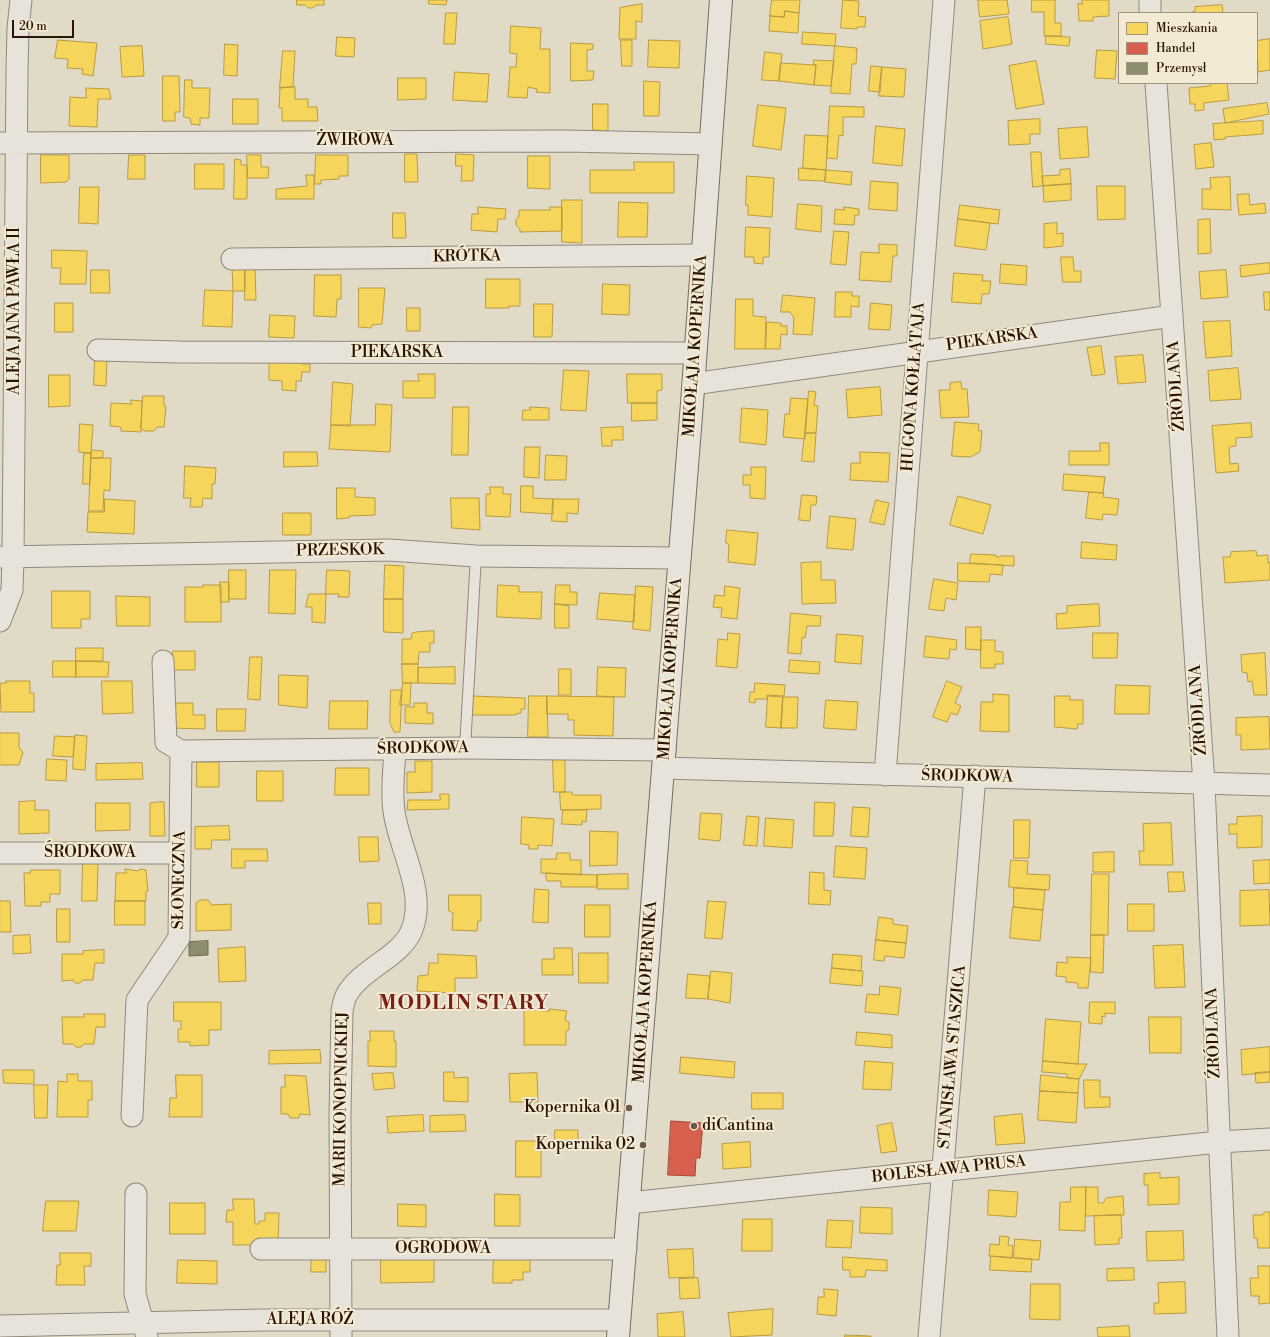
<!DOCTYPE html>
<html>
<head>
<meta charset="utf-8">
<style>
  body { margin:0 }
  #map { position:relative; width:1270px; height:1337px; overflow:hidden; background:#e1dac7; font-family:"Libre Bodoni",serif }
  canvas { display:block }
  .legend { position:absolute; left:1118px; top:12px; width:140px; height:72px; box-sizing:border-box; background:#f3ead3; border:1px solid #a39481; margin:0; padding:5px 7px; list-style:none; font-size:12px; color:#2b1305 }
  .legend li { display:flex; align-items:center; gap:8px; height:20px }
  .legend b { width:20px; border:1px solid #a39481 }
  .scale { position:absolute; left:12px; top:20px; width:62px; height:18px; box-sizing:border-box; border:2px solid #2b1305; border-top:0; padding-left:5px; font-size:12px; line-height:14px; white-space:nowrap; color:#2b1305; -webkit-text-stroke:3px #f3ead3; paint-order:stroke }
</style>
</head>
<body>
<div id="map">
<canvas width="1270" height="1337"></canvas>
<ul class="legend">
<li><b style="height:11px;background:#f6d55c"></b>Mieszkania</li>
<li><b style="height:11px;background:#d6604d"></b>Handel</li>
<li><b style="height:11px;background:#8c8c6e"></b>Przemysł</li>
</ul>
<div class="scale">20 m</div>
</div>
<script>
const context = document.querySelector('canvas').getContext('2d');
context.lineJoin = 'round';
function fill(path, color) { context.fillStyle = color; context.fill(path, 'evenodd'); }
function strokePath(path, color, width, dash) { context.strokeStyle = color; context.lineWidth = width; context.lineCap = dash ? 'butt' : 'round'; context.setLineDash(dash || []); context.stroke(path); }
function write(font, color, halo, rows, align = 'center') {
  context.font = font + ' "Libre Bodoni",serif'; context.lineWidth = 4; context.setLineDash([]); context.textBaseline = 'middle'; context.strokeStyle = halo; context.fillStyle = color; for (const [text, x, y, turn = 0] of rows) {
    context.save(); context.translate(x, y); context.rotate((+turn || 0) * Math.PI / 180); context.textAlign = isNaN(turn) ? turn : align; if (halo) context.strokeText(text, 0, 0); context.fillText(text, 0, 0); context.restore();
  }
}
const homes = new Path2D(`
  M297,0h27v5h-8l-3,3h-5l-3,-3h-8z
  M429,0h18l-1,5 -17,-1z
  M772,0h28l-1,13 -14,-2 -1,6 -14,-1z
  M843,0l16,1 -1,15 8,1 -1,10h-8v2l-16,-1z
  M978,0h29l2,14 -29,3z
  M1032,0h23v23h6v13h-17v-24h-12z
  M1082,0h27v16l-16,1v4h-14l-1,-18 4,1z
  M642,4v18l-6,-1v18h-17l1,-31z
  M1222,5l1,8h-34l6,-2v-4z
  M785,11l14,2 -1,20 -29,-2 1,-15 14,1z
  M446,13h11l-2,31h-11z
  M1008,17l4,27 -29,5 -3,-28z
  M511,26l30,2 -1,21h10v44l-14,-1 1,-3 -9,-2 -1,11 -19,-1 2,-30h6l1,-13 -7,-1z
  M803,32l33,2 -1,12 -33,-2z
  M1046,36l24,1 -1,9 -23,-2z
  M337,37l18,1 -1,19 -18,-1z
  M1270,39v31l-12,2 -1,-31z
  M58,40l39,3 -4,33 -11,-2 1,-5 -16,-1 1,-9 -13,-1z
  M621,40h11v26h-10z
  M649,40l31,1 -1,27 -31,-1z
  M571,43l22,1v5l-6,1v21h7l-1,9 -22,1z
  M225,44l13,1 -1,31 -13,-1z
  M142,46l2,30 -22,1 -2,-30z
  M835,46l22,2 -1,16h-4l-2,30 -19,-1z
  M1097,50l20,1 -2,28 -20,-1z
  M283,51h12l-2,36 -13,1z
  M765,52l17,2 -3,27 -17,-1z
  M814,60l20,1 -3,25 -17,-1 2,-20h-2z
  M1036,61l8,43 -28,5 -7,-43z
  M781,63l35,2 -2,20 -35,-4z
  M871,66l11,1 -2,25 -11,-1z
  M882,67l24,2 -2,28 -25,-1z
  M455,72l34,2 -2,28 -34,-2z
  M163,76h16l1,36h-5v9h-12z
  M398,78h28v21l-28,1z
  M185,80h7v8h18l-1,30h-9v7l-9,-1 -1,-6 -6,-1z
  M644,81l16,1 -1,34h-15z
  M1210,83h17l2,17 -25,3v7l-9,1v-7h-5l-1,-16 21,-2z
  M295,87v12h13v8h9l1,14h-36v-13h-3l1,-20z
  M86,88l23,1 2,10h-13l-1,28 -28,-1 1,-29 16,1z
  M233,99h25v25h-25z
  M1267,103l2,11 -44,9 -2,-14z
  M593,104h15v27l-15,-1z
  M758,105l28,3 -5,42 -28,-4z
  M830,106l34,1v10h-21v19l-4,-1 -2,24 -10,-1z
  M1040,119v15h-10v10l-21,1 -1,-24z
  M1263,121v13l-38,3v2l-11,1 -1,-16z
  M876,126l29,3 -3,37 -29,-3z
  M1087,127l2,30 -29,2 -2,-30z
  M805,135l23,1 -2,34 -23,-2z
  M1211,143l3,24 -18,2 -2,-24z
  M1031,152h10l2,34 -10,1z
  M405,154h12l1,28h-13z
  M456,154l18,1 -1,26h-12l1,-15h-6z
  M41,155h28v24l-3,3 -25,1z
  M129,155h16v24h-17z
  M247,155h14v12h8l-1,11h-20z
  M316,155h32v21h-9v3l-18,1v4h-6z
  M528,156h22v33l-22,-1z
  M235,159l6,1v5h6v34h-13z
  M634,162h40v31h-84v-23h44z
  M195,164h29v25h-29z
  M799,168l27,2 -1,11 -26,-1z
  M1070,169l1,15 -28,2 -1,-10 18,-1v-5z
  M826,170l26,2 -1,13 -26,-3z
  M306,175h8v24h-38v-10l31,-3z
  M747,176l27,2 -2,39 -24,-2v-10h-2z
  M1230,177l1,33 -29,-1v-20h9l-1,-11z
  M871,181l27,2 -1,28 -28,-2z
  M1071,184v16l-27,2 -1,-16z
  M1097,186h28v33l-27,1z
  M80,187h19l-1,37 -19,-1z
  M1249,194l1,11 15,-2 1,10 -27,2 -2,-20z
  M562,200h20v43l-20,-1z
  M619,202l29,1 -1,34h-29z
  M798,204l24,2 -1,26 -25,-3z
  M960,205l40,5 -2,14 -40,-5z
  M478,207l28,2 -1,10h-7l-1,13 -26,-2 1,-16h6z
  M550,207h12v24l-42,1v-3l-4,-4v-5l3,-4v-6h31z
  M844,207l15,2v6h-4l-1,10 -20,-1 1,-15 9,1z
  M393,213h12l1,25h-13z
  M958,219l32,4 -4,27 -31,-4z
  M1210,219l1,34 -13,1v-34z
  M1057,223v11l6,-1v13l-19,2v-24z
  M746,227l24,1 -1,29h-6v7l-9,-1v-6h-9z
  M834,231l15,1 -3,33 -15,-1z
  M879,244l18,1v11h-4l-2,26 -32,-2 2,-28 18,1z
  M52,250l35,1 -1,33h-26l1,-16h-9z
  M1061,257h12l1,14h7v11h-18z
  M1270,263v10l-29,4 -1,-11z
  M1001,264l26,2 -1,19 -26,-2z
  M245,265v26h-12l-1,-25z
  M245,268h10l1,32h-11z
  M91,270h18l1,23h-19z
  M1226,270l2,27 -27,2 -2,-27z
  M954,273l29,2 -1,6h9l-2,13h-7l-1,10 -29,-2z
  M315,275h26v24h-4l-1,18 -22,-1z
  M486,279h34v27h-11v2h-23z
  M603,284l27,1 -1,30 -27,-1z
  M359,288h26l-3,36 -10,1 -1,3 -12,-1z
  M205,290l28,1 -1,36 -29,-1z
  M836,292h16v4h7v11l-8,-1v11h-16z
  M1264,292h6v18h-5z
  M783,295l32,3 -3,37 -19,-1 1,-16 -4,-6h-9z
  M736,299h17v17l13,1 -1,32h-30z
  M55,303h18v29h-18z
  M871,303l21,2 -2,25 -21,-1z
  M534,304h19l-1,33h-18z
  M407,308h13v23h-13z
  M270,315l25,1 -1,22 -25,-1z
  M1230,321l2,35 -26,2 -3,-36z
  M767,322l14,1v3h6v9l-6,-1 -1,15h-14z
  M1101,346l4,28 -13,2 -5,-28z
  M1143,355l3,27 -28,2 -3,-27z
  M302,357v7h8v8h-8l-1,9h-5v10l-14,-1v-9l-13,-1v-19z
  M95,358h12l-1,28 -12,-1z
  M1238,368l3,31 -31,2 -2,-30z
  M564,370l25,1 -3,40 -25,-1z
  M418,374h17v24h-32v-17h16z
  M627,374h35v16l-5,1v12h-29z
  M49,375h21v31l-21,1z
  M333,382l20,2 -3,42 -19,-1z
  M961,382l1,7h5l2,28 -28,1 -2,-28h11v-7z
  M880,387l2,28 -34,3 -2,-28z
  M809,391l7,1 -2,13 4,1 -2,27h-11z
  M143,396h21v10h2l-2,21h-7l-3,4h-10l-3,-3z
  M791,398l17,1 -3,40 -22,-2 2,-23h4z
  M131,400l11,1 -1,31 -20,-1v-4l-11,-1 1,-23 20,1z
  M632,403h25v17l-25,1z
  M376,404l16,1 -2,47 -61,-3 2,-24h44z
  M453,407h16l-1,48h-16z
  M530,407l19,1v12h-27l1,-10h7z
  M742,408l26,2 -2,35 -26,-3z
  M955,422l24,2 -1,6 4,1 -2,21 -10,5 -18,-1z
  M1251,423l1,14 -16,1v8l-7,1 1,17 8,-1 1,8 -23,2 -4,-47z
  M80,424l13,1 -2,28 -12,-1z
  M623,427v13h-11v6h-10l-1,-18z
  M805,433h11l-2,29 -12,-1z
  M1100,443h9v22h-40v-14h31z
  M525,447h15l-1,31 -15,-1z
  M92,450l11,1v7h-12z
  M284,452h33l1,14 -34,1z
  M860,452l30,1 -2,29 -38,-2 1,-17h9z
  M84,453h7l-1,31h-7z
  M546,455l21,1 -1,24h-21z
  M91,458h20l-1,33 -6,-1 -1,21h-14z
  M185,466l31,2 -1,16h-3v15l-9,-1 -1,9h-12l1,-9h-7z
  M751,467h15l-1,32 -15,-1v-13h-7v-10h8z
  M1064,474l41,3 -2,16 -40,-3z
  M521,486h12v12l20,1v15l-32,-2z
  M490,487h13v7h8l-1,23 -24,-1v-22h4z
  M337,488h18v9l20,1v17l-26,1v2l-12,1z
  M1089,492l15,1 -1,4 16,2 -2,16 -14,-1 -1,6 -16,-2z
  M802,495l15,1 -1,9h-5l-1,16 -11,-1z
  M958,496l33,9 -8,29 -33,-9z
  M451,498h28l1,32 -28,-2z
  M105,499l30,2 -1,33 -47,-2 1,-20h16z
  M553,499h26l-1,15 -11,-1v9l-15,-1z
  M876,500l13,3 -5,22 -14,-3z
  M283,513h28v22h-28z
  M830,516l26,3 -3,31 -26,-2z
  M727,530l31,3 -3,32 -27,-3 1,-18 -3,-1z
  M1082,542l35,3 -1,15 -35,-2z
  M1256,551l1,5 11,-1v8l2,-1v18l-45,3 -2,-26h7l1,-5z
  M971,554l25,1v2h3l1,-1h14v10l-44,-3z
  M821,562v18h14l1,23 -34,1 -1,-41z
  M958,563l45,2 -1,10 -12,-1 -1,8 -31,-1z
  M385,565l19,1 -1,33h-19z
  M229,570h17v29h-17z
  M270,570h26l-1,44 -26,-1z
  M327,570l23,1 -1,26h-11l1,-3h-13z
  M934,579l24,4 -2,17 -10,-2 -2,13 -15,-2z
  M220,582h9v20h-8z
  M203,585h18v37h-36v-35h18z
  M498,585l21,1v6h23l-1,27 -44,-2z
  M556,585h14v7h7v13l-22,-1z
  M636,586l17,1 -3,44 -17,-2z
  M725,586l15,2 -3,31 -16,-2 1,-9 -9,-1 2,-12 9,1z
  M52,591h38v28h-9v9h-29z
  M600,593l35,2 -1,27 -37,-3z
  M309,594h17l-1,29 -13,-1v-15h-6z
  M116,596l34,1v29h-33z
  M384,599h19v34l-19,-1z
  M555,604l14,2v22h-14z
  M1099,604l1,22 -43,3 -1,-15 11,-1v-7z
  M791,613l30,3 -1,10h-13l-2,12 -3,-1 -1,17 -13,-1z
  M966,627h15v23l-15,-1z
  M434,631v12h-4v9h-11l-1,12h-16v-25h9l1,-6 4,-1z
  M728,633l12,1 -3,34 -21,-2 2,-27 9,1z
  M1093,633h25l-1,25h-24z
  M837,634l26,2 -2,28 -26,-2z
  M926,636l31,4 -1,10 -6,-1 -1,10 -25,-2z
  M981,640h14v11l8,1v12h-8v4h-14z
  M76,648h27v13h-27z
  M173,651h22v19h-22z
  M1265,653l2,42h-13l-2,-14 -4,1 -1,-9 -5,-1 -1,-17z
  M250,657h12l-2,43 -12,-1z
  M790,660l30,2 -1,12 -30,-2z
  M53,661h23v16h-23z
  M76,661l33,1 -1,15h-32z
  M402,664h16v19h-15z
  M455,667v17l-37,-1v-15z
  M598,667l28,1 -1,29 -28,-1z
  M559,669h12v26h-12z
  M279,675l29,1 -1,32 -28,-3z
  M6,681h24v12h4v19h-33l-1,-29h6z
  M102,681h30l1,32 -30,1z
  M947,681l15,6 -7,16 6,3 -4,9 -6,-2 -4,9 -14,-5z
  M403,683h8l-1,22h-10z
  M755,683l30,2 -1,11 -17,-1v4h-12v4l-6,-1 1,-10h4z
  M1116,685l34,1 -1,28h-34z
  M391,690h11l-2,42h-6l-4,-9z
  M993,694l16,1v37l-29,-1 1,-29h12z
  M473,696l52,2v11h-4v4l-5,1v1h-44z
  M529,696h18l1,41h-20z
  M547,696l67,1 -1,39 -39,-1v-15h-6v-6h-21z
  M768,696l15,1 -2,31 -15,-1z
  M1055,696h15v4h13v24h-5l-1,5 -22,-2z
  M783,697h15l-1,31h-16z
  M826,700l32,2 -2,28 -32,-2z
  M330,701h38l-1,28h-38z
  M171,703h22v12h12v14l-35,-1z
  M414,703h13v10h6v11l-28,-1v-16h9z
  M217,709h29l-1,22h-28z
  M1269,717l1,32 -29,1v-15h-5v-17z
  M0,733h19v15l4,4 -4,13h-19z
  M75,735l12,1 -2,34 -12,-1z
  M55,736l20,1 -2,20 -20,-1z
  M47,759l20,1 -1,21 -20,-1z
  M553,759h12v33h-11z
  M415,761h17v31l-25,1v-21h8z
  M197,762h22v25h-22z
  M142,763l1,16 -47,1v-16z
  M336,768h33v27h-34z
  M257,771h26v30h-26z
  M560,792h12v3h29v14l-40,1z
  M440,794h9v15l-42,1 1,-10h32z
  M35,801v9h14v23l-30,1v-32z
  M164,802l1,34h-15v-33z
  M815,802l20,1 -2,33h-19z
  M96,803h34v27l-34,1z
  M853,807l17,1 -2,29 -17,-1z
  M563,810h24l-1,12 -4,-1v4l-20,-1z
  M701,813l21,1 -2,27 -21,-2z
  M747,816l12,1 -2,29 -13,-1z
  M1262,816v31l-25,1v-14h-8v-10h8v-7z
  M522,817l32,2 -2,27 -14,-1v4h-9v-4l-8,-1z
  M766,818l28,2 -2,28 -28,-2z
  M1014,820h16l-1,38h-15z
  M1171,823l2,42h-33l-1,-14h5l-1,-27z
  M229,826l1,14h-18l-1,9h-16v-22z
  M590,831l28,1 -1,33 -27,1z
  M359,837h19l1,24 -19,1z
  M836,846l31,2 -2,31 -31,-2z
  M232,849h35l1,12h-23v7h-13z
  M1114,852v20h-21v-19z
  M557,853h13v7h11v15l-40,-2v-14h15z
  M1011,860l17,1 -1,13 23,1 -1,15 -40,-3z
  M1270,860v23l-16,1 -1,-23z
  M83,862l15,1 -1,38h-15z
  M125,869l13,2 2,-2 6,1 2,21h-2v10h-31l1,-28h10z
  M31,870h29v24h-10v8h-9v4h-16l-1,-33h6z
  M810,872l14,1v17l7,1 -1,14 -21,-1z
  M1168,872h15l2,19 -16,1z
  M546,873l51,2v12h-36v-6h-14z
  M628,874v15h-31v-14z
  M1092,874h17l-1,61h-17z
  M1014,888l31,2 -2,20 -29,-3z
  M535,889l14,1 -1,33 -15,-1z
  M1269,890l1,35 -30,1v-35z
  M449,895h32v26h-3l-1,10 -25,-1 1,-17 -4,-2z
  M201,900h7l4,5 19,-1v26l-35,1v-28z
  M0,901h10l1,31h-11z
  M115,901h30v24h-30z
  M708,901l18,1 -4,37 -17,-1z
  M368,903h13v21h-12z
  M1128,904h26v27h-26z
  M585,905h25v32h-25z
  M1013,907l30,3 -3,31 -30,-3z
  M57,909h13v33h-13z
  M879,917l14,2v5l15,2 -2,17 -30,-3z
  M30,935l1,18 -18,1v-18z
  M1091,935h13l-1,38 -12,-1z
  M876,940l30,3 -2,15 -19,-2 -1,5 -10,-1z
  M1183,945l2,42 -30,1 -2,-42z
  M245,947l1,34 -27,1 -1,-33z
  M554,948h18l1,27h-31v-16h12z
  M104,950v13h-9l-2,17h-10l-3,3h-5l-2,-3 -11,1v-27h21v-3z
  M579,953h29v30h-29z
  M438,954l38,2 1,22h-22v15l-38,-2 1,-15 10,-1 1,-12h9z
  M833,954l29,2 -1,15 -29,-3z
  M1067,957l24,1 -3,30h-10v-5l-12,-1v-5l-10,-1 1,-14 10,1z
  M832,968l31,3 -1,15 -32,-3z
  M711,971l21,2 -2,30 -22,-4z
  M688,974l22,2 -2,23 -22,-1z
  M880,986l21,2 -3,27 -33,-3 2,-18 12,1z
  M174,1002h47v28h-12v15l-19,1v-4h-12v-13h3v-8h-7z
  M1090,1002h25v12l-10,-1v4l-3,-1v8l-13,-1z
  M550,1009l17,2 -2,9 4,2v8l-3,1v14h-42v-35l25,1z
  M84,1014h21v13h-9l-2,17h-10l-3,3h-5l-3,-3h-10l-1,-27h22z
  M1149,1017h32v36h-31z
  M1046,1019l35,3 -3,42 -35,-3z
  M370,1031h24v10h2v26l-28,-1v-25h2z
  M857,1032l35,3v13l-36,-3z
  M1270,1047v25l-28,3 -1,-25z
  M320,1050l1,13 -52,1v-13z
  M681,1057l54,5 -1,16 -54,-5z
  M865,1061l28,2 -2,27 -28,-1z
  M1043,1061l35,3h9l-8,15 -12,-1v-4l-25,-2z
  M3,1070h31v14l-30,-1z
  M444,1072h10v6l14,-1v25l-24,-1z
  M1270,1072v10l-14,1 -1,-10z
  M393,1073l2,15 -21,2 -2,-16z
  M537,1073l1,29h-28l-1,-28z
  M67,1074h11v7h14v19h-4v17h-31l1,-36 9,1z
  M176,1075h26v42h-33l1,-19h6z
  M285,1075l21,1 4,39 -10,-1 -1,4h-9l-2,-4h-7v-27h4z
  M1041,1075l38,4 -1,14 -38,-2z
  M1084,1080h16v17h10v10l-25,1z
  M34,1085h14l-1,33h-12z
  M1040,1091l38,2 -2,30 -38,-3z
  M752,1093h31v16h-31z
  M1022,1114l3,29 -29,2 -2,-28z
  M423,1115l1,16 -36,2 -1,-16z
  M465,1115l1,16 -36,1v-16z
  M892,1123l5,28 -16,2 -4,-27z
  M555,1130h23v13h-10v6l-13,-1z
  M516,1141h25v36h-25z
  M750,1142l1,25 -28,2 -1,-25z
  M1160,1173v5l19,-1v27l-31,1v-20h-4v-11z
  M1071,1187h15l-1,44 -26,-1 1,-28h10z
  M1086,1187h12v16h5l3,-5 17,-2 1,19 -38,1z
  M989,1190l29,2 -2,25 -28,-2z
  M495,1194l25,1v31h-25z
  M233,1199h21l1,25h4v-3h6v-8h14l-1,32h-45v-23h-7l1,-12h6z
  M46,1201h33l-3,30h-33z
  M170,1203h35v31h-35z
  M398,1204l28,1v22l-28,-1z
  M861,1207l31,1v26l-32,-1z
  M1265,1212h5v36h-12l-1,-10h-3l-1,-23h9z
  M1121,1215l1,23h-3v6l-24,1 -1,-29z
  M743,1219h29v32h-30z
  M828,1220l25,1 -2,27 -25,-1z
  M1183,1231l1,29 -37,1 -1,-29z
  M1000,1236l9,1 -1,8 5,1 -1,12 -23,-2 1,-12 9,1z
  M1015,1239l26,2 -2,19 -25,-2z
  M693,1249l1,28 -25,1 -2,-28z
  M60,1253h31v13h-7l1,19h-29l1,-20h3z
  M312,1254l14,1v17h-15z
  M494,1254h36v18h-7v8h-11v3h-19z
  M991,1256l41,3 -1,13 -41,-2z
  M843,1257l44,3v11l-21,-1 -1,7h-15v-7h-7z
  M381,1259h53v23l-53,1z
  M178,1260l39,1v23l-40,-1z
  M1258,1266h12v37l-11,1v-8h-8l-1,-18h8z
  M1134,1268v12l-27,1v-12z
  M698,1278l2,20 -20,1 -1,-20z
  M1185,1282l1,31 -32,1v-11h5l-1,-20z
  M1031,1284h29v36l-30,-1z
  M824,1289l14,1 -2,26 -19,-2 1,-17h6z
  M773,1309l-1,26 -41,2 -3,-24z
  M683,1312l2,25h-27l-1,-23z
  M1129,1326l1,11h-32l-1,-9z
  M845,1335l26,1v1h-26z`);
const shops = new Path2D(`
  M671,1121l32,2 -3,35h-4l-1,18 -27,-1z`);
const industry = new Path2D(`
  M208,941v14l-19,1v-14z`);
const lane = new Path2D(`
  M465,748l11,-192`);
const street = new Path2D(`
  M1150,0v13
  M1156,83l48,701 24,553
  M0,143l565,-2 146,3
  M232,259l470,-4
  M98,350l82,2 515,1
  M693,384l479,-68
  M0,557l389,-7 87,6 203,2
  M0,621l12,-31 1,-32 4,-488 1,-42 3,-28
  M163,661l3,81 15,9 284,-3 200,2
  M663,768l607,17
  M885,775l59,-775
  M0,853h180
  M132,1116l5,-116 42,-62 2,-187
  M136,1194l-1,100 12,43
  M629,1203l590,-61 51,-3
  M261,1249h365
  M0,1326l263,-6h356
  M341,1337l-1,-222 2,-104c1,-5 2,-11 4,-15 13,-26 53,-38 65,-64 17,-39 -12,-82 -17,-121 -3,-20 0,-42 1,-61
  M929,1337l46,-561`);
const secondary = new Path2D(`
  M618,1337l74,-934 29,-403`);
const markers = [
  [629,1108,4,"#6b5949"],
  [694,1126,4,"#6b5949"],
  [643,1145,4,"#6b5949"]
];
const streetNames = [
  ["ŻWIROWA",355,141],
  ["KRÓTKA",467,257,-1],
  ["ALEJA JANA PAWŁA II",15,311,-90],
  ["PIEKARSKA",992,340,-8],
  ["MIKOŁAJA KOPERNIKA",696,346,-86],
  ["PIEKARSKA",397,353],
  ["ŹRÓDLANA",1177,386,-94],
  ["HUGONA KOŁŁĄTAJA",914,387,-86],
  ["PRZESKOK",340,551,-1],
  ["MIKOŁAJA KOPERNIKA",671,669,-86],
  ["ŹRÓDLANA",1199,710,-94],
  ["ŚRODKOWA",423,749,-1],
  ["ŚRODKOWA",967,777,1],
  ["ŚRODKOWA",90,853],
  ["SŁONECZNA",180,880,-89],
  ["MIKOŁAJA KOPERNIKA",646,992,-86],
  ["ŹRÓDLANA",1214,1033,-92],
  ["STANISŁAWA STASZICA",953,1057,-85],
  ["MARII KONOPNICKIEJ",342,1099,-89],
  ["BOLESŁAWA PRUSA",949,1170,-6],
  ["OGRODOWA",443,1249],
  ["ALEJA RÓŻ",310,1320]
];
const poiNames = [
  ["Kopernika 01",621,1108],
  ["diCantina",702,1126,"left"],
  ["Kopernika 02",635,1145]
];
const districtNames = [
  ["MODLIN STARY",464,1004]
];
fill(homes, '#f6d55c');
strokePath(homes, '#b99b42', 1);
fill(shops, '#d6604d');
strokePath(shops, '#a34937', 1);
fill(industry, '#8c8c6e');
strokePath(industry, '#6f684e', 1);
strokePath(lane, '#90897d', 12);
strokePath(street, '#90897d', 23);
strokePath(secondary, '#766e63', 24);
strokePath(lane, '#e8e3da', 10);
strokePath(street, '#e8e3da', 21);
strokePath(secondary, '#e8e3da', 22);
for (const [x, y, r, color] of markers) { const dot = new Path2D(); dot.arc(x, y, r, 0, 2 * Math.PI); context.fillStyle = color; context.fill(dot); strokePath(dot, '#f3ead3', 1.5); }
write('16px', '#2b1305', '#f3ead3', streetNames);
write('16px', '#2b1305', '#f3ead3', poiNames, 'right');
context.letterSpacing = '1px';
write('bold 20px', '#7a1f14', '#f3ead3', districtNames);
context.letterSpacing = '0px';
</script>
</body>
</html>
